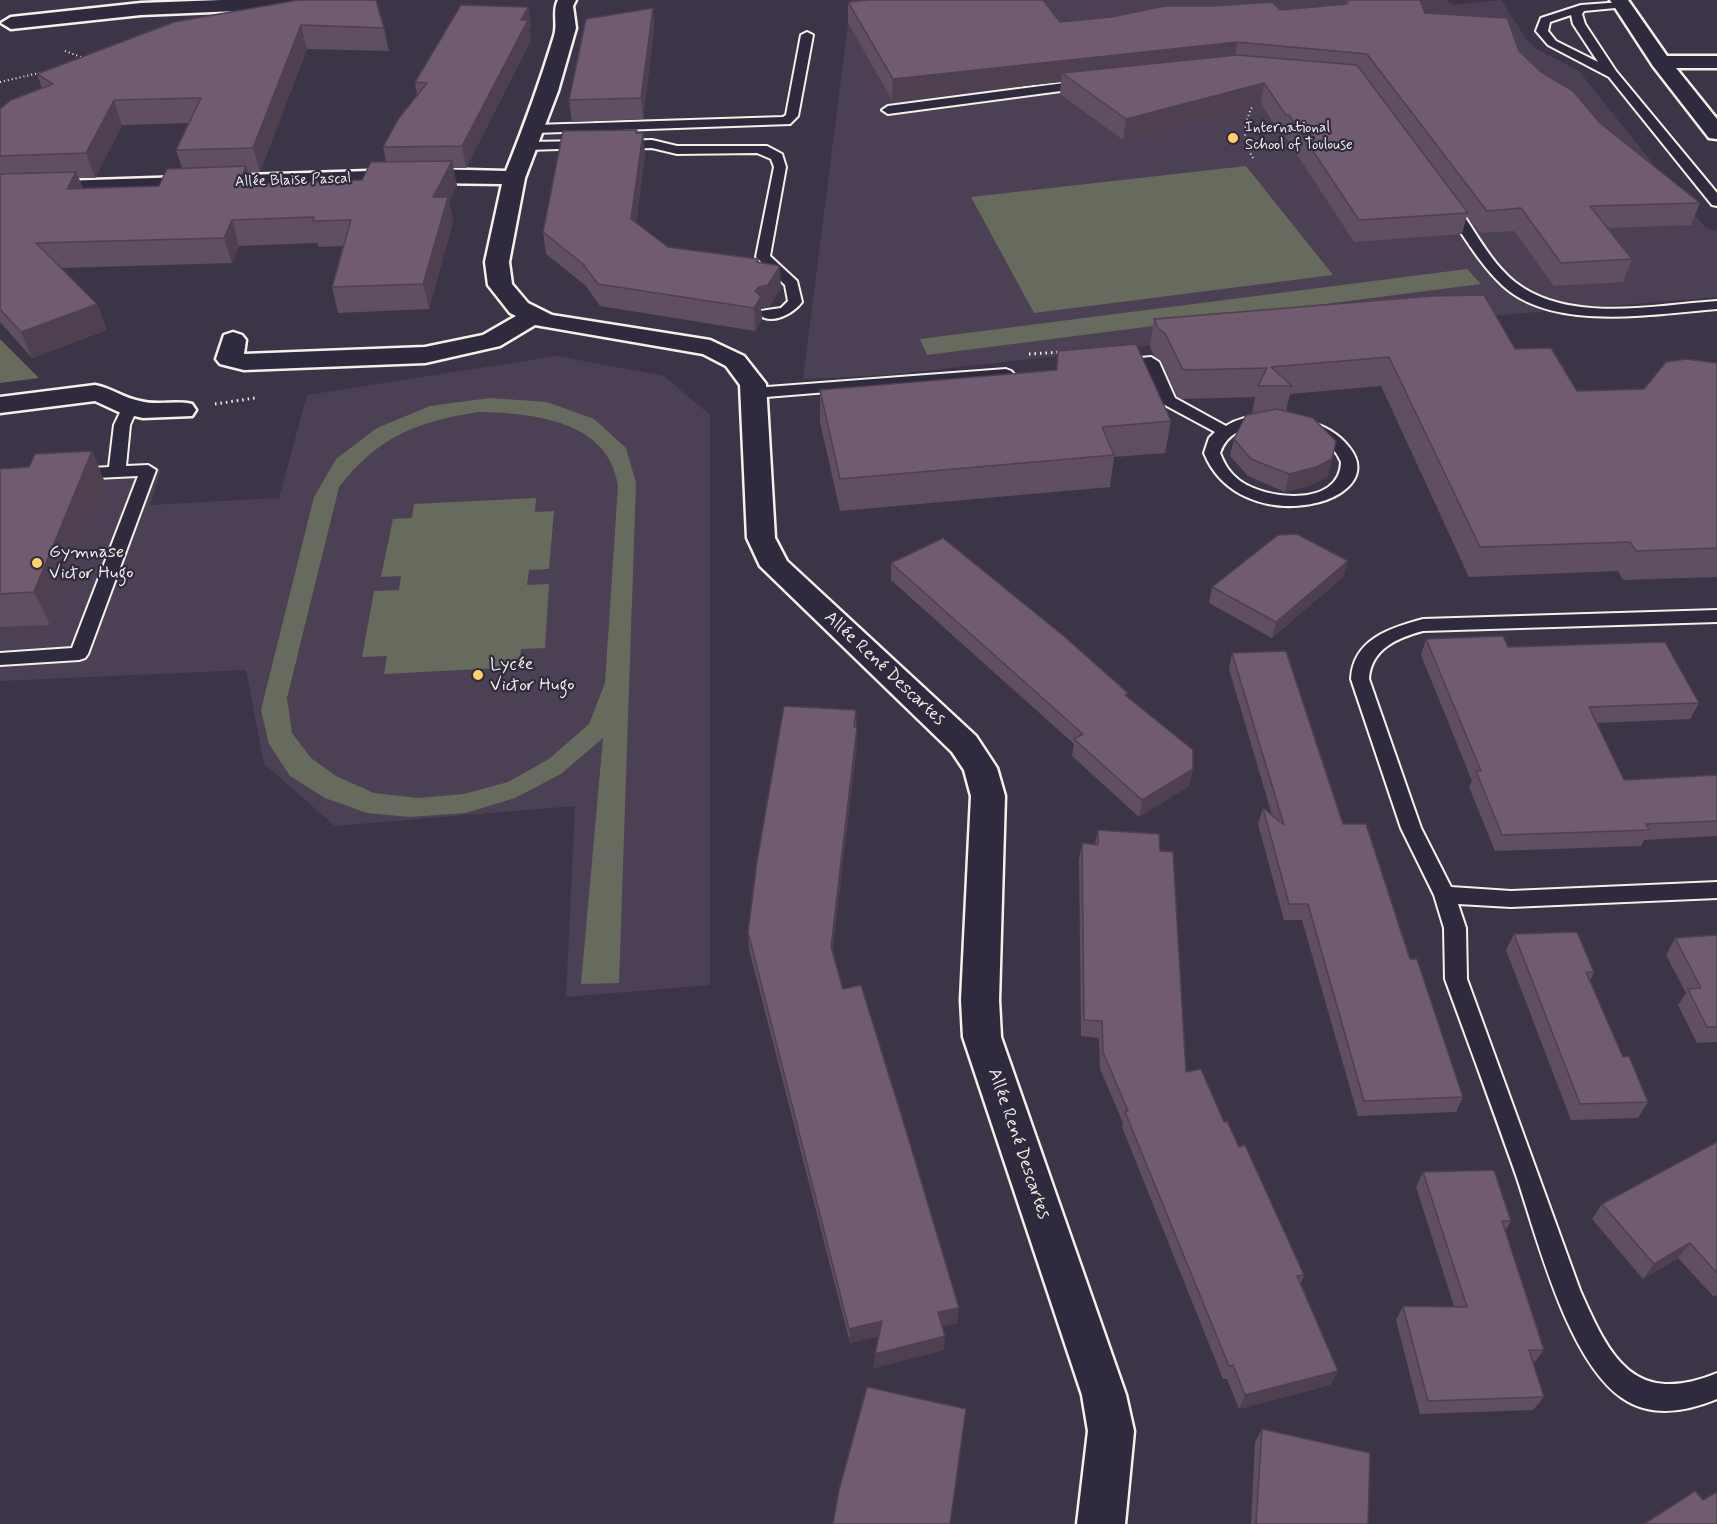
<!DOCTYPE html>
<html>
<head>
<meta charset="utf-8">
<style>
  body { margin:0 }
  canvas { display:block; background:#3c3447 }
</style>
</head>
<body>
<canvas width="1717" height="1524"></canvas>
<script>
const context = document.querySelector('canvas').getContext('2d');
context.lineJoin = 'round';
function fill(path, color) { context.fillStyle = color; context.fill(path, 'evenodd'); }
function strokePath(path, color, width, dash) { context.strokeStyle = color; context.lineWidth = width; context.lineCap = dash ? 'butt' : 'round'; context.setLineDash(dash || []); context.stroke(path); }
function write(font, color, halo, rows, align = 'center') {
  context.font = font + ' Mynerve,sans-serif'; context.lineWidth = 4.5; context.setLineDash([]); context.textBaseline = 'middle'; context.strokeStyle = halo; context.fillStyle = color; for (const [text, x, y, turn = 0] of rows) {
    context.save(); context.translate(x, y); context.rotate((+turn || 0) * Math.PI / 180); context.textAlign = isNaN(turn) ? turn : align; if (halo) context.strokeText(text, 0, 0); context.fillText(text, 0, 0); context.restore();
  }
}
const built = new Path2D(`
  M851,0h595l7,5 48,-5 26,40 10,9 42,22 108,135 19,22 11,3v66l-526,44 -303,34 -85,4z
  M557,356l107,20 46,39v570l-144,12 9,-191 -240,20 -71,-62 -18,-94 -246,11v-205l161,-7 -11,36 129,-7 28,-103z`);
const green = new Path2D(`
  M1246,166l87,109 -299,38 -63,-116z
  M1467,269l14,15 -554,71 -7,-16z
  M0,339l39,39 -39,5z
  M490,398l57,4 47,17 32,29 10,35 -17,500 -38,1 22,-246 -42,36 -46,24 -49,15 -56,4 -43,-4 -42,-15 -35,-22 -21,-32 -8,-34 53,-213 22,-38 41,-31 53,-22zM478,412c54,1 131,8 140,74l-13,197 -16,41 -40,35 -41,23 -44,12 -46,4 -44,-5 -38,-17 -25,-18 -19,-25 -5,-35 52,-211c40,-51 77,-65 139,-75z
  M536,498l-1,14 19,-1 -5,58 -20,1 -2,15 22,-1 -4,64 -24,1 -2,18 -135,7 3,-18 -25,1 12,-66 25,-1 2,-14 -20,1 12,-58 19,-1 2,-14z`);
const pathFar1 = new Path2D(`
  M65,51l21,8
  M0,82l52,-12
  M1253,158c-12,-19 -9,-36 1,-55`);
const path = new Path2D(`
  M1029,354l32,-2
  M215,404l40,-6`);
const lane = new Path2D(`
  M1622,2l6,3 -2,2 -42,4 -2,3 3,10 31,47 101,122v13l-5,-1 -103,-128 -61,-32 -12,-14 5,-13 40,-13zM1571,15l2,9 25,38 -42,-21 -8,-10 2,-9z
  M807,32l6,3 -15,81 -8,8 -255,9 -6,-4 6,-4 248,-8 3,-2 15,-80z
  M1087,80l4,1v6l-203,27 -6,-4 6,-4z
  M652,140l25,6h90l15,8 4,13 -16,89 27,25 5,21c-9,12 -31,24 -44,12l2,-3 21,-3 7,-7 -3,-16 -29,-28 18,-90 -3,-8 -14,-6 -80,1 -25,-6 -35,1 -6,-4 6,-4z
  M587,141l4,1v6l-64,2 -6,-4 6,-4z
  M1449,200l5,1c19,26 35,60 61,81 54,42 139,23 202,19v8c-63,5 -164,23 -214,-23 -25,-23 -42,-55 -61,-82z
  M1151,357l8,5 16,36 51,28c23,-15 56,-12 80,-5 17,4 32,12 43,26 46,56 -109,96 -145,6l5,-15 6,-6 -52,-28 -17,-37 -27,3 -8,-5 8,-5zM1273,424c26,3 57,11 68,38 -1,46 -76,38 -102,18 -10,-8 -14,-15 -19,-27 9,-25 29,-25 53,-29z
  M1006,369l5,2 3,3 -3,3 -257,21 -8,-5 8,-5z
  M130,402l8,5 -8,18 -4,41 22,-1 8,5 -68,184 -3,4 -6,2 -79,5v-12l72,-5 66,-172 -63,3 -8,-5 8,-5 34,-2 5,-42 10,-21z
  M1717,610v12l-294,9c-26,7 -52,18 -54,48l52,149 30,59 60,4 206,-9v16l-206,9 -53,-3 8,24 1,51 113,311c30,68 54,117 137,83v26c-31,13 -66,19 -95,-1 -55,-38 -85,-161 -106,-223 -23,-65 -47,-131 -71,-196l-1,-51 -10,-33 -33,-67 -50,-149c2,-40 39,-51 72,-60z`);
const street = new Path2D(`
  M558,0h18l-3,6 3,22 -18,63 -33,87 -16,84 3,22 16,19 24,12 158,25 34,16 22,28 9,154 12,23 189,175 21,32 8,28 -6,204 2,37 125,358 8,36 -9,93h-48l11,-93 -6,-36 -119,-358 -2,-37 10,-204 -7,-26 -12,-18 -192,-186 -13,-28 -7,-153 -14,-19 -23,-12 -168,-29 -35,21 -75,17 -181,7 -24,-6 -4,-5 8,-24 9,-3 9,3 4,5 -2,14 181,-7 58,-12 33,-19 -6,-3 -22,-28 -3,-23 17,-78 -72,-1 -430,14v-14l430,-14 76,2c18,-45 34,-89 48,-135 4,-12 -2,-25 4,-36z
  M1610,0h18l39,56h50v12h-41l41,51v20l-8,-1 -56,-72z
  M95,385c16,3 29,13 45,16 17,5 35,-1 52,3l4,6 -4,6 -49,2 -22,-5 -26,-12 -95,12v-16z`);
const secondary = new Path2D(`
  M221,0h145l-9,6 -216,9 -130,14 -10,-6 10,-6 130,-14z`);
const wall = new Path2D(`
  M1346,0h74l5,13 94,38 22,21 59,51 100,80 -9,22 -84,3 25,31 -9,23 -69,4 -40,-55 -34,2 -13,-17 -5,18 -108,8 -69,-106h-3l-21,-32 -138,36 -63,-46 1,-12 -169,18 -44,-77v-21l212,20 220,-12 65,-6z
  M528,7l3,20 -2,3 2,10 -65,128h-13l4,18 -8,15 4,21 -24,87 -91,4 -6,-26 11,-41 -24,1 -2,-4 -78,3 -7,17 -170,5 35,36 10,26 -75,28 -32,-36v-213l42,-21 -5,-14 137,-52 210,6 5,23 -82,-2 -47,123 -12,1 3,11 111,-4 24,-18 -3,-15 34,-52 -2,-13zM189,123l-13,27 6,18 -23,18 -76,3 -4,-11h16l27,-53z
  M653,8l1,21 -11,90 -71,3 -3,-22z
  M637,133h6l2,21 -9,69 32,24 90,12 1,3 22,26 -12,19 -8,2 1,10 -7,12 -155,-25 -14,-20 -40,-32 -3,-22z
  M1154,319l361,30 62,42 67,-2 73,-26v214l-94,3 -5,-9 -149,6 -88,-191 -91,8 -4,17 46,48 -4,17 -16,9 -27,7 -37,-16 -18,-20 4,-17 18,-25 3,-17 -74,2 -4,-3 -16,-35 -7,-5 -4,-9z
  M1058,351l113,70 -6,32 -51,4 -4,30 -270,24 -20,-89v-32l236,-20z
  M92,451l13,32 -55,142 -50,2v-158l29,-2z
  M891,563l237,134 65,72 -4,17 -50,31 -67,-61 2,-12 -183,-164z
  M1344,576l-72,62 -63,-35 3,-16z
  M1426,639l82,8 191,56 -9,16 -94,4 28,57 93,-5v61l-73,4 -3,6 -146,5 -26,-64 3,-6 -51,-126z
  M1232,653l111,171 67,135 53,138 -7,15 -98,4 -56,-196h-18l-26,-96 5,-16 9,7 -43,-146z
  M856,710l1,34 -25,209 11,36 114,334 -15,3 2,24 -70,18 1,-14 4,-18 -29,7 -101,-394 -1,-17z
  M1098,830l62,21 26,221 38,50 15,25 65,128 -3,8 37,88 -8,14 -91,24 -12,-30h-4l-101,-252 1,-4 -23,-54 -1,-31 -18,-2 -2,-176 3,-17 13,1z
  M1514,934l80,38 -4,9 33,76 25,45 -10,16 -67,2 -65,-170z
  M1717,935v107l-20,1 -19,-38 8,-12 -20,-38 9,-17z
  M1717,1142v153l-3,2 -36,-39 -35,21 -51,-60 10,-15z
  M1423,1172l88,49 -6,10 39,119 -11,14 11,33 -11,13 -113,4 -24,-94 7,-14h51l-38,-119z
  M1262,1429l106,95h-117l4,-82z`);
const shadedWall = new Path2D(`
  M528,7l3,20 -2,3 2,10 -65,128 -4,-22z
  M653,8l1,21 -11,90 -2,-21z
  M301,25l6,24 -47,123 -7,-24z
  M1237,42l-3,21 -172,10 -1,9 -169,18 1,-21z
  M1264,83l-3,21 -138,36 3,-21z
  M114,100l8,25 -27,53 -9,-25z
  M643,133l2,21 -12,87 -2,-22z
  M452,161l5,25 -8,15 4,21 -24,87 -6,-25 10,-87z
  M246,166l7,25 -14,-7z
  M76,172l10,24 -19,-7z
  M232,220l7,26 -7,17 -8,-25z
  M780,266l1,22 -12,19 -8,2 1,10 -7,12 -1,-23 1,-17z
  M97,304l10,26 -75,28 -11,-26z
  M92,451l13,32 -55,142 -16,-33z
  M1332,459l-4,17 -16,9 -27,7 4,-18z
  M1348,561l-4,15 -72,62 4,-16z
  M857,727v17l-26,220v-17z
  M1193,769l-4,17 -50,31 3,-17z
  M1690,1243l-12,15 -35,21 11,-15z
  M959,1308l-2,15 -20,4 1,-15z
  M882,1321v15l-32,7 -1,-14z
  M945,1336l-1,14 -70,18 1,-14z
  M1338,1371l-8,14 -91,24 6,-14z`);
const building = new Path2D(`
  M299,0h77l8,28 -83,-3 -48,123 -77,2 25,-52 -87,2 -28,53 -86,3v-47l11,-9 42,-16 -16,-10 137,-52z
  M870,0h173l17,22 51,-5 54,-11h48l59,-4 8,8 67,-6 1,-4h72l5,13 82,5 12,33 22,21 32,19 27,32 100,80 -110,3 42,53 -71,4 -40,-55 -34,3 -120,-157 -130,-12 -344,37 -45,-77z
  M461,5l67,2 -7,13h7l-66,126 -79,1 16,-29 28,-35 -12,-1z
  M653,8l-12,90 -72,2 17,-81z
  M1237,55l120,10 111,148 -109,7 -70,-105h-3l-22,-32 -138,36 -64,-46z
  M637,130l-1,3h7l-12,86 37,28 90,12 -1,3 23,4 -12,19 -9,2 -4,4 6,6 -7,11 -156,-24 -15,-20 -40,-32 20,-101z
  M452,161l-19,36h15l-25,87 -91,3 19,-67 -39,1 2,-4 -82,3 -8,18 -188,5 61,61 -76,28 -21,-23v-135l76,-2 -9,17 92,-3 8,-17 79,-3 -7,18 123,-4 9,-18z
  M1484,295l31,54 36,-1 26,43 67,-2 22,-27 20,-3 31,4v185l-81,3 -6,-9 -150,5 -91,-190 -118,10 21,19h-34l9,-18 -81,2 -4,-2 -17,-35 -7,-5 -4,-9 278,-23z
  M1136,344l35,77 -69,6 12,28 -274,24 -20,-89 237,-20 1,-19z
  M1277,409l36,9 23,23 -4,18 -16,8 -27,7 -38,-15 -17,-20 12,-24z
  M92,451l-58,141 -34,2v-125l29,-2 6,-13z
  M1297,534l51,27 -72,61 -64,-35 66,-52z
  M943,538l122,99 63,56 -3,2 68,55v19l-51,31 -68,-61 9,-5 -192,-171z
  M1503,636l5,11 157,-5 34,61 -110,4 35,73 93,-5v46l-71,3 3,6 -147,5 -26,-64h5l-55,-132z
  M1286,651l57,173h23l44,135h7l46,138 -99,4 -56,-197h-19l-26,-96 21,17 -52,-172z
  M784,706l72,4 -2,17h3l-26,220 12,42 18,-4 44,142 54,181 -21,4 7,24 -70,18 7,-33 -33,8 -101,-397 9,-71z
  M1098,830l61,4 1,17 13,1 13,220 15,-3 23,53 3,-1 12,26 6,-2 59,130 -7,1 41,95 -93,24 -12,-30 -4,1 -104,-254 3,-1 -25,-59 -1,-31 -18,-1 -2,-177 16,2z
  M1577,932l17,40h-8l37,85 6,-1 19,46 -68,2 -66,-170z
  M1717,935v92h-10l-19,-38 13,-1 -26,-50z
  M1717,1142v131l-27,-30 -36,21 -52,-60z
  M1494,1170l17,51h-9l42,129h-15l15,47 -116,4 -25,-95 64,1 -44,-135z
  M867,1387l99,22 -16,115h-117l6,-34z
  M1262,1429l108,24 -2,71h-112z
  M1695,1491l8,9 14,-8v32h-73z`);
const markers = [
  [1233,138,6,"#ffd166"],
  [37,563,6,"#ffd166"],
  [478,675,6,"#ffd166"]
];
const farPoinames = [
  ["International",1245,129],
  ["School of Toulouse",1245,146]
];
const farStreetnames = [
  ["Allée Blaise Pascal",293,181,-2]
];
const poiNames = [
  ["Gymnase",49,553],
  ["Victor Hugo",49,574],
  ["Lycée",490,665],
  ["Victor Hugo",490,686]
];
const streetNames = [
  ["Allée René Descartes",884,669,43],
  ["Allée René Descartes",1018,1144,71]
];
fill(built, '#4c4054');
fill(green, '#676b5d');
strokePath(lane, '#f4f1e8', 4);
strokePath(street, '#f4f1e8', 5);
strokePath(secondary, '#f4f1e8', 5);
strokePath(pathFar1, '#f4f1e8', 2, [1, 3]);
strokePath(path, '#f4f1e8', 3, [1.5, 4]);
fill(lane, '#2f2a3d');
fill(street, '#2f2a3d');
fill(secondary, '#2f2a3d');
fill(wall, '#604e61');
fill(shadedWall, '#4e404f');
fill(building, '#705b71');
strokePath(building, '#4e404f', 1.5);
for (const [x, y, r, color] of markers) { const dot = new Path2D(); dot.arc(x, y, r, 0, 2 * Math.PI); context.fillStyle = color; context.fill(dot); strokePath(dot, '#2f2a3d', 2); }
write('15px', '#f4f1e8', '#2f2a3d', farPoinames, 'left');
write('15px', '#f4f1e8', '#2f2a3d', farStreetnames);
write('18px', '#f4f1e8', '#2f2a3d', poiNames, 'left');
write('18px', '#f4f1e8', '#2f2a3d', streetNames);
</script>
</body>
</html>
